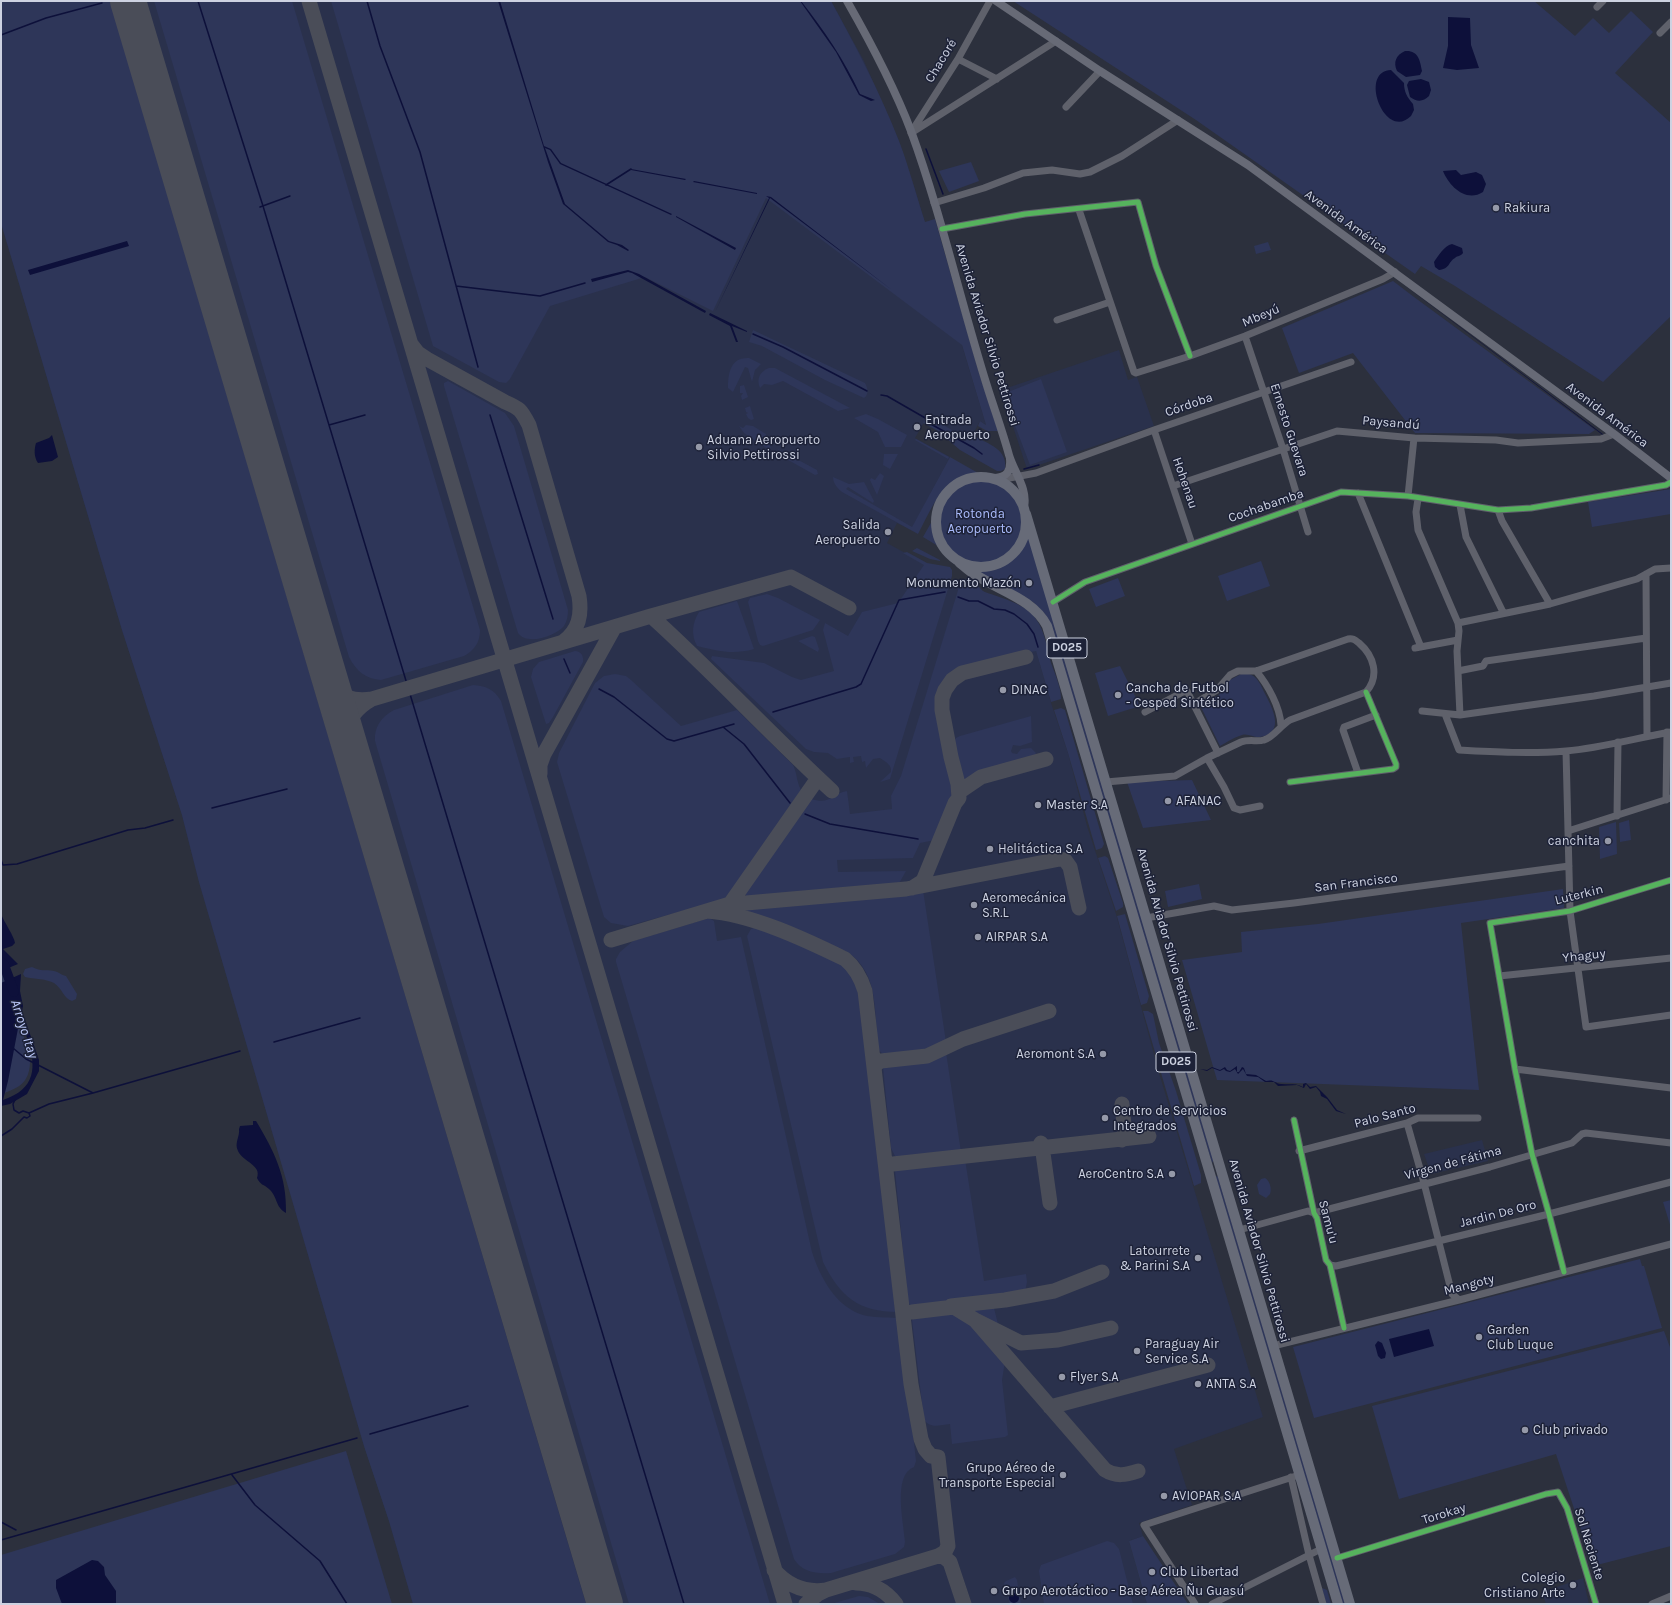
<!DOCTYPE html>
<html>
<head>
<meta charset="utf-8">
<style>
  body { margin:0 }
  #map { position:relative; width:1672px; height:1605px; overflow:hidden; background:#2c303d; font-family:Karla,sans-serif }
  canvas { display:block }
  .frame { position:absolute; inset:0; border:2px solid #cdd2e1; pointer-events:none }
</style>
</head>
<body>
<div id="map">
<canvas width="1672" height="1605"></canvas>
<div class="frame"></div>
</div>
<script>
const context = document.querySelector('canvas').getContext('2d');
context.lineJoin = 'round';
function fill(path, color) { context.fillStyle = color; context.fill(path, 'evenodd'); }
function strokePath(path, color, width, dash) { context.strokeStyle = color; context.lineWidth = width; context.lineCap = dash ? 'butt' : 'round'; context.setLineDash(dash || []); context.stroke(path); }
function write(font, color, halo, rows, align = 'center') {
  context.font = font + ' Karla,sans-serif'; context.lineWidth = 3; context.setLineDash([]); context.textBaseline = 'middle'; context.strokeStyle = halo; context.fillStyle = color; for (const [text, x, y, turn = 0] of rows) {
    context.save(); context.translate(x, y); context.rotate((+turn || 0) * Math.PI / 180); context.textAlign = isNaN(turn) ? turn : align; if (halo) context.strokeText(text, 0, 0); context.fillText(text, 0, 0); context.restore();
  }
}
const built = new Path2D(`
  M1,1h830l33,60 35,80 14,42 73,242 -6,-4 -8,15h-9l-36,-19 -12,21 35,19 -39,73 -14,-7 -10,20 64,35 -1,5 24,12 61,52 17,59 16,47 19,73 29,88 43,159 104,344 -89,32 18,56 -53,18 4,13 -14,5 18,63h-734l-24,-83 -25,-75 -165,-564 -17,-67 -60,-185 -121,-407z
  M1119,350l9,30 9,-3 17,49 -127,43 -26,-79z
  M1482,1140l6,21 -57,13 -7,-20z
  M1583,1578l6,26h-43l-4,-12z`);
const green = new Path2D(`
  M1,1h109l476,1603h-173l-24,-83 -25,-75 -165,-564 -17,-67 -60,-185 -121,-407z
  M154,1h138l188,629c0,12 -5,20 -16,26l-83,24c-15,-1 -25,-9 -32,-23z
  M331,1h500c25,46 49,91 68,140 10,26 17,54 26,81l10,-3 44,154 19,58h-11l-9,-5 2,-5 6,4 -24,-80 -196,-147 -53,113 -68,-34 -95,29 -40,73 -4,4 -7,-1 -66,-36z
  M1013,1h521l41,35 18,-18 16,15 22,-22 22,21 -38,41 56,50v193l-68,66 -148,-96 -34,-20 -6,8 -219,-154z
  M971,162l8,19 -30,11 -10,-21z
  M1268,242l3,8 -15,4 -2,-8z
  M1393,281l21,16 181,133 -6,4 -174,-1 -62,-80 -54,20 -17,-45z
  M753,330l112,53c3,5 4,12 -1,15l-39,-18 -63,-34 -13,-4z
  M749,358l12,6 -6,6 -3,12 -4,-14 -3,-1 -12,25 -5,-4c0,-14 2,-31 21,-30z
  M769,368h6l75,40 -12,3 -55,-30 -11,4 -8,-1 -4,4c-4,-9 0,-17 9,-20z
  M1041,379l26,73 -37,13 -27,-71z
  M448,381l57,32 9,13 54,184c0,6 -1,11 -4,16 -8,10 -37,20 -46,7l-74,-247v-3z
  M744,385l4,12 -6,3 -1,-4 2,-3h-3v-7z
  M750,406l4,13 -3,1 -3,-2 -2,-4 2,-1 -2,-1 -1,-4z
  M866,414l12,5 29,16 -6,12h-16l-7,-15 -24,-14z
  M927,416l36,20 4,-5 -1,2 10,4c13,7 32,13 29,32l-4,2h-4l-37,-21 -22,-19 -15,-8z
  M746,425l7,1 13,8 5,15h-3l-24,-16 -5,-7 4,2z
  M916,439l33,18 -1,2 -33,-19z
  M778,449l39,21 1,4 -3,1 -34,-19z
  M884,454h14l-8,15 -7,-4z
  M950,457l28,16c-38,9 -43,29 -60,61l-76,-42c-5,-4 -9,-9 -9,-15l16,7 15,-2 10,19 -1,2 -25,-16 -2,2 66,38z
  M880,473l4,3 -7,19 -7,-15 1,-2 4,2z
  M938 522a42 42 0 1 1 84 0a42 42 0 1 1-84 0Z
  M1671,489v25l-79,13 -4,-25z
  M932,521l1,14 5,11 -15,-9z
  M1028,531l186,628 -2,4 -167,-549 -12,-12 -57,-31c26,0 46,-14 52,-40z
  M917,548l23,12v1l-10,-2 -18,-8z
  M907,552l20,11 23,4 2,3v6l-62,203 -10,3 11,-10c1,-7 -5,-10 -11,-14l-7,1 -7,9 -1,-7 -3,1 -1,-6 -8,1 1,5 -4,1v-6l-13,2 -9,-6 -14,-1 -8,-3 -95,-90 1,-3 52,7 28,14 9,3 33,-9 -11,-41 2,-7 23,13 14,-24 36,-9 26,-38 -21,-12z
  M1261,561l9,25 -43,15 -9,-25z
  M1118,578l7,18 -29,11 -7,-18z
  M966,579c10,-1 12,10 19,13 17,6 41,12 51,27 9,12 11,30 15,44 4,11 10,24 10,36l-10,3 -15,-51 -23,4 -62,18 -5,6 -6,12 -1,21 15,82 -19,46 -15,3 -7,15 -76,2 1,12 68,-1 -9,16 -150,11 -2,-5 1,-2 65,-92c20,6 20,-5 36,-8l3,23 42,-5 -1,-13 10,-20 58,-189 -4,-2 5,-4z
  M767,594l11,4 42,22 -7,10 -50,16 -3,-1 -2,-4 -10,-39 2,-4z
  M737,601l17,48c-21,6 -36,2 -57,-3 -6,-11 -5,-23 2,-34z
  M812,636l3,1 4,12 -1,3 -20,-11z
  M575,651c6,0 9,5 8,11l-30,55 -4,6 -3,1 -15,-47 2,-8 6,-7z
  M1120,666l20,40 -32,10 -13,-43z
  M1243,673c13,1 16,8 21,19 7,13 23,41 -4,45 -6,1 -12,-4 -18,-2 -7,2 -15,7 -22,11l-20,-41 19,-10 11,-15z
  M615,674l11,2 5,4 50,46 56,-16 56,55c5,10 3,19 10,28l-2,6 -65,95 -3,4 -11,5 -18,2 -76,21 -17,-3 -7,-6 -47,-155 2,-9 36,-70 9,-7z
  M473,685c13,1 21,4 28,16l269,903h-141l-254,-863c-1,-14 6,-24 19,-31z
  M1061,708l4,2 39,134 -2,4 -6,2 -28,-97 -14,-43z
  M1031,716l1,26 -12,4 -7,-1 -2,6 1,2 5,1 4,-5 10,-1 5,5 -2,4 -52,16 -16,10 -2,-1 -10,-40 2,-4 4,-2z
  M1192,780l19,40 -68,8 -16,-46z
  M1629,820l2,20 -11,2 -1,-19z
  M1616,822l1,32 -17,5 -1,-32z
  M1105,856l3,2 15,45v4l-7,4 -18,-53z
  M1199,884l3,15 -34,8 -3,-16z
  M1563,889l1,19 -103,15 18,167 -262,-10 -35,-120 60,-8 -1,-20 77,-8z
  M923,890l23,152c-15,7 -54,26 -67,8 -6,-34 2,-77 -32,-98l-98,-39 -3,-4 6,-4 156,-12z
  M1125,914l24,82 -2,7 -6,2 -24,-89z
  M709,918l5,3 3,20 24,-4 71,315c8,25 24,55 51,63 11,3 23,2 34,3l4,5 15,138 -2,6c-22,8 -10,57 -9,75l-1,5 -9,7 -64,19c-15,1 -29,-1 -37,-14l-178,-597v-3l4,-7 13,-11z
  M759,926l6,1 77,35c14,11 18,24 21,40l35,310c-40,0 -58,-16 -75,-50l-76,-326 4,-7z
  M32,967c10,5 12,2 22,4 5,1 7,4 12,5l11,18 -1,5 -4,2c-8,-2 -10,-13 -18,-18 -7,-4 -20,-4 -29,-6l-2,-3 2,-5z
  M1,968l29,87c1,24 -6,32 -29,39z
  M1143,1011h5l5,3 6,29 17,48 25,84v8l-7,3z
  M946,1052l15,100 -59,6 -7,-2 -4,-8 -8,-81 4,-4 31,-3z
  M965,1159l19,122 42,-7 1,8 -2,10 -112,14 -3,-1 -2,-4 -13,-130 7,-6z
  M1217,1176l1,1 129,427h-7l-125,-427z
  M1265,1178c5,3 7,11 5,16l-4,4 -7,-4 -2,-9 4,-6z
  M1671,1200v28l-8,-26z
  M1640,1259l2,7h2l18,62 -348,90 -21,-71z
  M993,1304l5,20 -31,-15 2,-2z
  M951,1310c19,3 46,35 54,51l-3,19 6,55 -3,2 -53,7 -2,-20c-10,1 -19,5 -26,-4l-12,-100 6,-6z
  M1664,1331l7,19v196l-78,20 -37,-112 -157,45 -27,-93z
  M346,1451l46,153h-391v-49z
  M1143,1536l45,68h-41l-18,-63z
  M1107,1541l7,2 5,6 14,55h-89l-5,-33 2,-6z
  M1015,1577l2,3 4,24h-11l-6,-21 2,-2z
  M1322,1588l5,2 4,14h-5z
  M859,1596l9,1 12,7h-49z`);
const water = new Path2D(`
  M498,1h2l44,145 7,3 10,14 111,51 -1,1 -111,-51 -10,-14 -5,-2 20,56 44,37 13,4 7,5 -1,1 -11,-6 -9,-3 -45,-38 -15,-42z
  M800,1h1c23,29 44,60 59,93l15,6 -4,1 -12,-6 -23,-43z
  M1448,17l22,1 1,27 8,23 -22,2 -14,-2 5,-22z
  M1405,51c13,-1 15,9 17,20l-2,4 -14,2 -9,-6c-4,-9 -1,-16 8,-20z
  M1391,70l13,13c0,9 3,14 9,21l1,6 -3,6c-26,26 -53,-45 -20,-46z
  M1421,79l8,3 2,8 -2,6c-6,6 -12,6 -19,1l-3,-12 2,-4z
  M631,169l55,10 -1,1 -54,-10z
  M1456,170l5,5 15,-3 6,3 4,9 -3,8c-17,11 -34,-6 -40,-21z
  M694,181l63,12v1l-64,-12z
  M766,196l5,1 121,93 -122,-92 -55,114 54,-114z
  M676,216l60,32 -1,2 -59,-33z
  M127,241l2,5 -99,29 -2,-5z
  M1452,244l10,4 1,5c-3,4 -5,2 -8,5 -7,4 -5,11 -16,12l-4,-3 -1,-5c4,-6 10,-16 18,-18z
  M628,270l11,4 67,37 -1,2 -73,-40 -4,-1 -36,10 -1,-3z
  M1395,278l209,157v1z
  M710,313l37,18v1l-15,-6 6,16h-2l-6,-16 -21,-11z
  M52,435l6,22 -6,4 -14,2c-4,-6 -4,-13 -2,-20l13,-5z
  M1,914c3,8 13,22 14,29l-3,3 -9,3 15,15 -17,7z
  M21,974l-1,17 3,15 -1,5 17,49v11l-12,23 -17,10 -9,2v-123zM20,1018c3,6 5,14 7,20 10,29 9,51 -24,62l5,-19z
  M1237,1066v6h2l3,-5 2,1 2,6 10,1 10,6c8,-2 8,2 15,3 8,1 15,-1 22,3v-3l3,-1 4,4 6,-1 11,11 10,13 9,4 -10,-3 -9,-12 -6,-3 -1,-4 -4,-5 -6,2 -4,-5 -2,4 -7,-3 -19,1 -4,-4h-9l-7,-5 -11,-1 -4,-7 -5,5 -3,-5 -5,3 -4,-1 -2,-2 -4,2 -8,-3 -5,3 -7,-2 7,1 5,-3 8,3 5,-3 2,3 3,1z
  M253,1121h3c18,30 31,55 30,92 -11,-6 -8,-16 -17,-24 -4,-4 -9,-4 -12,-11 5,-13 -14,-16 -19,-27 -4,-8 2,-14 1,-22l1,-3 13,-1z
  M1429,1329l5,17 -40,11 -5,-18z
  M1378,1341l4,2 4,10 -1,5 -4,1 -3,-3 -3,-11z
  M92,1560l6,1 6,6 1,8 11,16v13h-54l-6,-16v-8z
  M1009 1598a5 5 0 1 1 10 0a5 5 0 1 1-10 0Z`);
const stream = new Path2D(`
  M198,1l65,205 66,219 36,-10
  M367,1l13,45 40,106 58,215
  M1,35l45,-17 56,-15
  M926,149l17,45
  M606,185l25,-16
  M260,207l30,-11
  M456,286l84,10 45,-13
  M753,334l30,13 84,44
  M881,395l6,1 40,23 2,4 45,25 8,6
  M490,415l63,204
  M329,425l355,1179
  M1024,469l15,-4
  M958,597l11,4h9l16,8 11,1 9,4 13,10 7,10 4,13
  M564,659l6,14
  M599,689l15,8 53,42 7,2 60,-17
  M773,712l83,-25 5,-3 38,-84 46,-8
  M723,727l21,17 46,59
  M212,808l75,-19
  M805,814l25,10 88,15
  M1,860l2,5 14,-1 111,-34 17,-2 28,-8
  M274,1042l86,-24
  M13,1048l13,11 8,4
  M38,1065l55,28
  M15,1100l-2,4 1,6 5,3 4,-2 6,2 20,-9 44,-11 147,-42
  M1,1136l11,-7 12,-12 3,1 3,-2 -1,-3
  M370,1434l98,-28
  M232,1475l23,30 65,56 27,43
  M1,1522l15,8
  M1,1540l356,-102`);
const river = new Path2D(`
  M1,962l3,3 10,27`);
const taxiway = new Path2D(`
  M309,1l476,1603
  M411,344l7,9 9,6 78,43c16,7 16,8 24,23l50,171c3,19 0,34 -16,46
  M651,616l140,-39 58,31
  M330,678c11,19 21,24 42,21 -14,8 -26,19 -25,37
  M372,699l279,-83c62,56 119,118 181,175
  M540,774v-9l4,-11 70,-126
  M959,792l22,-15 65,-18
  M912,888l11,-7 32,-78 4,-5 -1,-14 -7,-27 -9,-47v-12l3,-8 7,-10 10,-7 64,-16
  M717,909l29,-6 160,-14 154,-30 5,1 5,7 9,41
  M707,911c44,3 97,28 138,48 11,9 16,19 20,32l46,393 10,55 4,10 6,7 7,1 10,89 -3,6 -7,4 -112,34
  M611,940l119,-36 88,-126
  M875,1067l1,-3 5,-3 46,-5 36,-17 86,-28
  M1122,1140l3,-5 -3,-31
  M1042,1145l-1,-2 -3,5 4,2 1,3 7,50
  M893,1164l256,-28
  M951,1306l54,-6 49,-9 48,-19
  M912,1312l42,-5 21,13 46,23 37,-3 53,-12
  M975,1320l130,150c11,7 21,5 33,1
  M1050,1407l158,-42
  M938,1556l6,1 6,5 14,42
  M774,1570c14,16 31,23 52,20l-8,4 -12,10
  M856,1583c17,0 30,8 40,21`);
const runway = new Path2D(`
  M128,1l477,1603`);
const minor = new Path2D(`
  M1597,7l6,-6
  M1660,33l11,-11
  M958,59l39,20
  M1066,107l34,-36
  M912,131l46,-72 32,-58
  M911,133l145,-92
  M934,203l50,-15 39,-15 29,-3 28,4 10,-2 32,-16 56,-36
  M1079,210l55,162 2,1 54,-17 55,-20 138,-57 12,-7
  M942,229l83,-15 113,-12 18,64 34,90
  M1057,320l53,-18
  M1245,336l38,113 25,83
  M1154,430l38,114
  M999,480l37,-7 118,-43 197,-68
  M1173,486l164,-55 77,7 82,2 22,3 83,-4 13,-5
  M1358,493l63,154
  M1408,496l6,-58
  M1418,499l-2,13 2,18 40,93 1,8 -2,20 3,64
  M1460,505l6,32 37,75
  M1498,510l4,11 48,83
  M1646,574l1,162
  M1053,602l32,-20 256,-90 67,4 90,14 33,-2 135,-23 5,-3
  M1458,623l92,-19 87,-25 18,-10 16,-1
  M1415,648l43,-8
  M1256,671c12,14 24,36 25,54
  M1458,671l25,-5 3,-5 160,-23
  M1422,711l38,4 134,-19 77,-13
  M1145,712l38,-20 4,-1 31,62
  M1445,714l14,36c35,2 72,4 107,1 35,-3 70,-13 105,-19
  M1566,751l4,160 16,116 85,-12
  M1207,758l17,29 10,21 6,2 20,-4
  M1358,773l-15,-43 1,-3 32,-12
  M1106,782l69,-6 32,-18 34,-16c8,-3 16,0 23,-2 9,-2 17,-15 26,-20l76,-28c14,-16 8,-36 -7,-49 -4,-3 -6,-5 -11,-4l-92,32h-18l-8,4 -13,15 -23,14
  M1290,782l103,-13 3,-2v-3l-30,-72
  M1666,800l1,-68
  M1617,816l1,-74
  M1568,831l103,-33
  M1146,918l68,-12 18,4 62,-7 275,-37
  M1499,976l172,-18
  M1515,1069l156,19
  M1294,1120l20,93 3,5 9,42 4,5 14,63
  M1407,1123l17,60 28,111 7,6
  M1299,1151l108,-28 11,-5h60
  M1239,1230l69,-19 6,2 176,-46 82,-24 10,-9 4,-1 85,10
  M1330,1265l6,1 213,-52 122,-32
  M1564,1272l-15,-58 -17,-60 -17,-85 -25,-146 80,-12 101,-31
  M1273,1346l186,-46 212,-56
  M1291,1477l18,78 14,49
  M1337,1558l209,-64 12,-2 9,16 29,96
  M1195,1604l-51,-79 155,-50
  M1212,1604l109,-55
  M1652,1604l19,-8`);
const major = new Path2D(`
  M847,1c24,42 47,85 64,130 31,85 50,173 77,258 7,22 15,44 21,66 5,17 19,34 15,52
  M996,1l104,70 148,94 366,269 57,44
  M995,478c12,-1 16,-7 15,-19`);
const highway = new Path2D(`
  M936 522a45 45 0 1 1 90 0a45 45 0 1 1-90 0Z
  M1026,514l324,1090
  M959,562c5,4 11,10 17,13 24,16 57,24 71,51l291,978`);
const cycleway = new Path2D(`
  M942,229l83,-15 113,-12 18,64 34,90
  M1053,602l32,-20 256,-90 67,4 90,14 33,-2 135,-23 5,-3
  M1290,782l103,-13 3,-2v-3l-30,-72
  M1294,1120l20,93 3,5 9,42 4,5 14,63
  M1564,1272l-15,-58 -17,-60 -17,-85 -25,-146 80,-12 101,-31
  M1337,1558l209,-64 12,-2 9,16 29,96`);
const markers = [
  [1496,208,4,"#9599a8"],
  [917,427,4,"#9599a8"],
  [699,447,4,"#9599a8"],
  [888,532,4,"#9599a8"],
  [1029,583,4,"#9599a8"],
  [1003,690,4,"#9599a8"],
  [1118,695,4,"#9599a8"],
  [1168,801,4,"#9599a8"],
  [1038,805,4,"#9599a8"],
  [1608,841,4,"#9599a8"],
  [990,849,4,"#9599a8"],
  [974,905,4,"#9599a8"],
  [978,937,4,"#9599a8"],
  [1103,1054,4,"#9599a8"],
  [1105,1118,4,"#9599a8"],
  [1172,1174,4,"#9599a8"],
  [1198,1258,4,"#9599a8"],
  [1479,1337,4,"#9599a8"],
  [1137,1351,4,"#9599a8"],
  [1062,1377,4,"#9599a8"],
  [1198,1384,4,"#9599a8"],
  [1525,1430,4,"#9599a8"],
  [1063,1475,4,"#9599a8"],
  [1164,1496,4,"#9599a8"],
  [1152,1572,4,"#9599a8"],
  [1573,1585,4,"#9599a8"],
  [994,1591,4,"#9599a8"]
];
const shields = [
  [1067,648,40],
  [1176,1062,40]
];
const shieldNames = [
  ["D025",1067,648],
  ["D025",1176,1062]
];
const streetNames = [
  ["Chacoré",941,61,-59],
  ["Avenida América",1346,222,36],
  ["Mbeyú",1261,316,-23],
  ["Avenida Aviador Silvio Pettirossi",987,335,73],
  ["Córdoba",1189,405,-19],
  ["Avenida América",1607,415,37],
  ["Paysandú",1391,423,5],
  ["Ernesto Guevara",1289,430,72],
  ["Hohenau",1185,483,71],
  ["Cochabamba",1266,506,-19],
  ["San Francisco",1356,883,-7],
  ["Luterkin",1579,895,-14],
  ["Avenida Aviador Silvio Pettirossi",1167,940,74],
  ["Yhaguy",1584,956,-6],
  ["Palo Santo",1385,1116,-15],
  ["Virgen de Fátima",1453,1163,-15],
  ["Jardin De Oro",1498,1214,-14],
  ["Samu'u",1328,1222,75],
  ["Avenida Aviador Silvio Pettirossi",1259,1251,74],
  ["Mangoty",1469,1285,-14],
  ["Torokay",1444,1514,-17],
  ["Sol Naciente",1589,1544,73]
];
const poiNames = [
  ["Rakiura",1504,208],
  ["Entrada",925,420],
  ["Aeropuerto",925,435],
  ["Aduana Aeropuerto",707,440],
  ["Silvio Pettirossi",707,455],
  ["Salida",880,525,"right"],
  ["Aeropuerto",880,540,"right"],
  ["Monumento Mazón",1021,583,"right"],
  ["Cancha de Futbol",1126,688],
  ["- Cesped Sintético",1126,703],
  ["DINAC",1011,690],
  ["AFANAC",1176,801],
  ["Master S.A",1046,805],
  ["canchita",1600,841,"right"],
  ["Helitáctica S.A",998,849],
  ["Aeromecánica",982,898],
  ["S.R.L",982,913],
  ["AIRPAR S.A",986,937],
  ["Aeromont S.A",1095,1054,"right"],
  ["Centro de Servicios",1113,1111],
  ["Integrados",1113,1126],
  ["AeroCentro S.A",1164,1174,"right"],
  ["Latourrete",1190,1251,"right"],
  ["& Parini S.A",1190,1266,"right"],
  ["Garden",1487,1330],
  ["Club Luque",1487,1345],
  ["Paraguay Air",1145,1344],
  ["Service S.A",1145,1359],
  ["Flyer S.A",1070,1377],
  ["ANTA S.A",1206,1384],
  ["Club privado",1533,1430],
  ["Grupo Aéreo de",1055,1468,"right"],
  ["Transporte Especial",1055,1483,"right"],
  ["AVIOPAR S.A",1172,1496],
  ["Club Libertad",1160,1572],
  ["Colegio",1565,1578,"right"],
  ["Cristiano Arte",1565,1593,"right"],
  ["Grupo Aerotáctico - Base Aérea Ñu Guasú",1002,1591]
];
const parkNames = [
  ["Rotonda",980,514],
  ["Aeropuerto",980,529]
];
const waterNames = [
  ["Arroyo Itay",24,1029,72]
];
fill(built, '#2a314c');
fill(green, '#2e3659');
fill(water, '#0d103a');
strokePath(stream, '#0d103a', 1.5);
strokePath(river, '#0d103a', 10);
strokePath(taxiway, '#4a4d58', 15);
strokePath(runway, '#4a4d58', 36);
strokePath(minor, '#5f616b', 7);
strokePath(major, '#676a76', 8);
strokePath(highway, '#676b78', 10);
strokePath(cycleway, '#56b35d', 5);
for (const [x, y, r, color] of markers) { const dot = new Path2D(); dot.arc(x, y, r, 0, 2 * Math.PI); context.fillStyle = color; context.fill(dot); strokePath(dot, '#1d2238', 1.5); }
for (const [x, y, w] of shields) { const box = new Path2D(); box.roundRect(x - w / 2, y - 10, w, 20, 3); context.fillStyle = '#1d2238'; context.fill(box); strokePath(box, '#cdd2e1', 1); }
write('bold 12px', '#cdd2e1', null, shieldNames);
write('13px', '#cdd2e1', '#1d2238', streetNames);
write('13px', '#cdd2e1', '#1d2238', poiNames, 'left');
write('13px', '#aabbfb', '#1d2238', parkNames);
write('italic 14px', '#bcc9fa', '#1d2238', waterNames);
</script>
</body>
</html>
